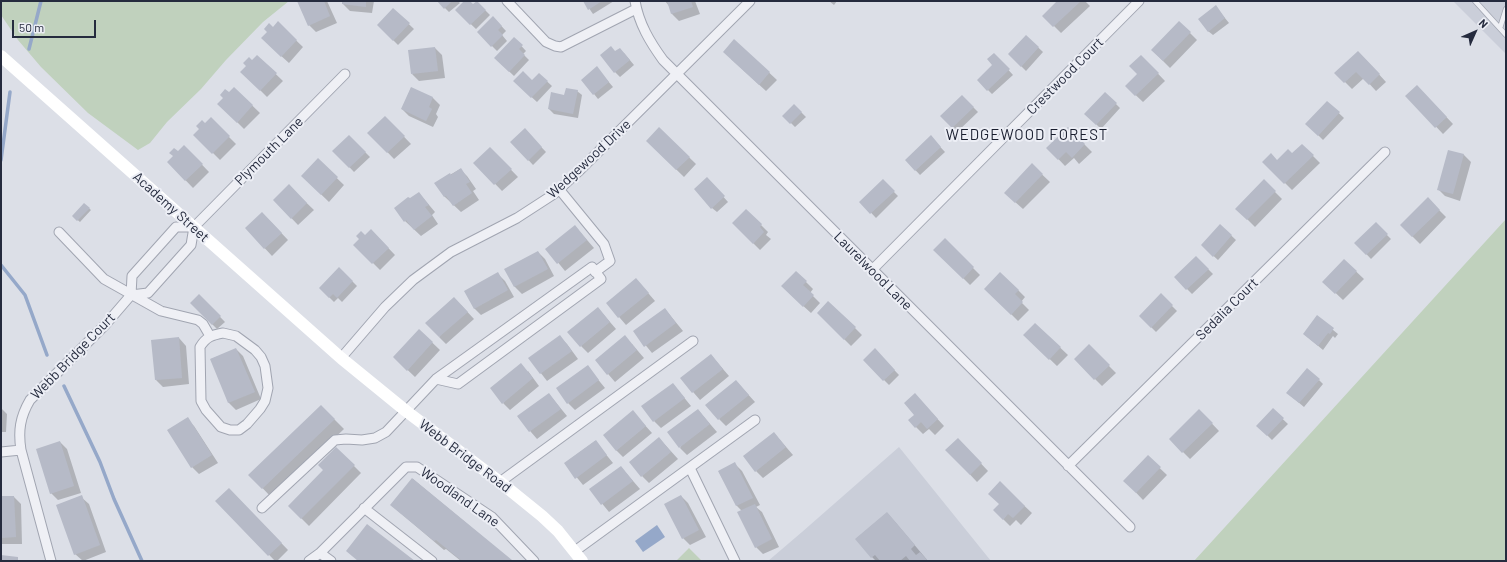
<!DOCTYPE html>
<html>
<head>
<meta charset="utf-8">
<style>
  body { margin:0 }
  #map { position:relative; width:1507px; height:562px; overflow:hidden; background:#dcdfe7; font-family:Barlow,sans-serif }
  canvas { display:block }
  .frame { position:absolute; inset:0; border:2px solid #252b3e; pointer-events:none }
  .north { position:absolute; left:1455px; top:12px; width:40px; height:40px; -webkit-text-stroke:3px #eceef5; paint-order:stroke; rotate:45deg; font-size:11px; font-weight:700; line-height:16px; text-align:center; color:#252b3e }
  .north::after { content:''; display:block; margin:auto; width:14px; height:18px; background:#252b3e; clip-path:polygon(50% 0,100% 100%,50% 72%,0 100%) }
  .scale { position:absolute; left:12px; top:20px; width:84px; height:18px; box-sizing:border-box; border:2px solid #252b3e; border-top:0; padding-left:5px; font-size:12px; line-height:14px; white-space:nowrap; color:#252b3e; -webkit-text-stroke:3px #eceef5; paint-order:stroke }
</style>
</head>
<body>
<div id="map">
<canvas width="1507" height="562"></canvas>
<div class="frame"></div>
<div class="north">N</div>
<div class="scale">50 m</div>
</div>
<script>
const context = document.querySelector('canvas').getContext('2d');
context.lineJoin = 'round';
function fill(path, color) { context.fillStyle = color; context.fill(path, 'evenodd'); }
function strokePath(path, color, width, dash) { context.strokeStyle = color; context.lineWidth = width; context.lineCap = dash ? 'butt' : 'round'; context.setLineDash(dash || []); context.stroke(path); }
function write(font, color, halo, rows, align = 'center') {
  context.font = font + ' Barlow,sans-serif'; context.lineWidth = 4; context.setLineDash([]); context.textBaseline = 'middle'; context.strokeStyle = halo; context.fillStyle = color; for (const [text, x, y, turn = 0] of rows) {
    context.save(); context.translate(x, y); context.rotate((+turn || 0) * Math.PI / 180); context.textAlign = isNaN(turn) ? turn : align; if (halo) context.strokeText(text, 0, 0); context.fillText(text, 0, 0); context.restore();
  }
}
const built = new Path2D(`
  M1453,1h53v53z
  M899,447l92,114h-223l34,-29z`);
const green = new Path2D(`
  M1,1h288l-26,21 -37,38 -25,29 -34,33 -17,21 -12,7 -50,-37 -47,-46 -23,-27 -17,-25z
  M1506,219v342h-312z
  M689,548l13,13h-26z`);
const water = new Path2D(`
  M657,525l8,12 -22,15 -8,-11z`);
const shadow = new Path2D(`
  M298,1h29l10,22 -21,9 -7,-7z
  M343,1h31l-2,12 -22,-2 -7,-7z
  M438,1h20l2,2 -11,9z
  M465,1h4l4,5 4,-4 13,13 -14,14 -20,-19z
  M584,1h30l-21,13z
  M665,1h30l5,13 -21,7 -7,-7 -3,-8z
  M829,1h8l-3,4z
  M1059,1h26l5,5 -29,27 -17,-17z
  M1216,7l13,16 -16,12 -5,-4z
  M393,9l21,20 -16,16 -20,-20z
  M493,17l13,14 -4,4 5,6 -10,10 -19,-19z
  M1179,22l18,18 -27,28 -18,-18z
  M278,23l25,24 -14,16 -20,-18 -1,-13z
  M1026,36l17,16 -17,19 -17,-17z
  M514,38l12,13 -3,3 6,6 -15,16 -19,-18z
  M734,40l43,40 -11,11 -35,-32z
  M435,48l7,7 3,23 -26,3 -7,-7z
  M616,52l8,1 10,12 -14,12 -5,-5z
  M994,54l19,21 -21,19 -14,-14 16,-15z
  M257,56l26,25 -16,16 -25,-25z
  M1141,56l24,25 -22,21 -17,-16 13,-12z
  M1365,59l21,23 -10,9 -12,-13 -12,11 -16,-16z
  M597,68l16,19 -15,12 -4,-5z
  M539,74l13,12 -15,16 -23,-21h18z
  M1417,86l36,38 -10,10 -36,-38z
  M234,88l26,25 -16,16 -25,-25z
  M411,88l22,10 7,7 -4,9 2,3 -5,10 -24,-11 -7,-7z
  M577,91l5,4 -4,23 -24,-4 -5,-5 16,-13z
  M1105,93l15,15 -19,21 -15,-15z
  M962,96l16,16 -21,20 -15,-16z
  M1327,102l17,16 -21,22 -16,-16z
  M794,105l12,12 -11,10 -11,-11z
  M385,117l26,27 -17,15 -25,-26z
  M211,119l25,25 -16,16 -25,-25z
  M659,128l37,36 -12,13 -37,-36z
  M1068,128l24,24 -13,12 -5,-6 -9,8 -17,-18z
  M525,130l21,22 -13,13 -21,-23z
  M349,136l21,21 -16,15 -20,-21z
  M931,137l14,15 -25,23 -14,-15z
  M1302,145l18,18 -28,27 -28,-28 13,-1 15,-6z
  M184,146l25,26 -16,16 -25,-26z
  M490,148l28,29 -16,14 -27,-28z
  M1449,151l15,4 7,7 -11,39 -15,-5 -7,-7z
  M318,160l26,25 -15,17 -27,-26z
  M1032,165l18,17 -27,27 -18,-16z
  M460,169l7,7 9,13 -3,2 6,9 -18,12 -16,-15 -9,-14z
  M883,181l15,15 -22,22 -15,-16z
  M1264,181l18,18 -27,28 -18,-18z
  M711,183l17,19 -11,10 -5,-4z
  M289,186l25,24 -16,15 -24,-25z
  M419,193l16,19 -3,3 6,9 -17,12 -16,-15 5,-21z
  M1428,199l18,18 -26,27 -19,-19z
  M84,204l7,6 -11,12 -7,-6z
  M746,210l22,22 -2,3 5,4 -11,11 -27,-27z
  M269,220l19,20 -16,16 -26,-28z
  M1376,224l15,15 -20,20 -15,-16z
  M1220,225l16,15 -18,20 -11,-10z
  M575,226l19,22 -29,23 -18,-22z
  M371,230l24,25 -15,15 -25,-25z
  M945,240l35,35 -10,10 -35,-35z
  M538,252l7,7 9,17 -32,18 -7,-7 -9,-17z
  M1196,257l17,17 -21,20 -17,-17z
  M1344,260l20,19 -21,21 -19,-18z
  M339,268l18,18 -15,16 -4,-4 -4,4 -14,-14z
  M796,272l17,17 -3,4 10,10 -9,10 -22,-20z
  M498,274l7,7 9,16 -33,18 -7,-7z
  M643,287l12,14 -29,24 -19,-22z
  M986,289l32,1 7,7 -4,5 8,8 -11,11z
  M199,295l26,27 -8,7 -26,-26z
  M1161,295l16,16 -21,21 -16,-16z
  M461,305l13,14 -28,25 -7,-7z
  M598,308l18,21 -28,24 -7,-7z
  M665,309l18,22 -31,22 -18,-22z
  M818,313l37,15 7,7 -11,11z
  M1317,317l21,17 -3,4 -2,-2 -10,14 -19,-16z
  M1035,324l33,31 -11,11 -25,-24z
  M419,330l21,20 -25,27 -21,-20z
  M560,337l7,7 11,15 -31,22 -17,-22z
  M179,338l7,8 3,38 -26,3 -7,-7z
  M632,344l12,14 -29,24 -19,-22z
  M1089,346l27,27 -14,13 -27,-27z
  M236,349l7,7 18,43 -25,11 -7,-7 -18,-44z
  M875,350l24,25 -10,10 -25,-25z
  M711,355l18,21 -29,24 -19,-22z
  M587,366l18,22 -30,22 -7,-7z
  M528,371l11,15 -29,24 -7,-7z
  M1319,380l4,4 -19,23 -12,-10z
  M736,381l19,21 -29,24 -7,-7z
  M673,384l18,22 -30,22 -7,-7z
  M549,394l18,22 -30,23 -19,-22z
  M922,402l22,24 -9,9 -6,-6 -6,5 -14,-14 6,-5z
  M321,406l23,23 -72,69 -22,-23z
  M1,408l6,6 -1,18h-5z
  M698,410l19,22 -30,23 -7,-7z
  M1199,410l20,21 -29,28 -20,-20z
  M1273,410l15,14 -16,16 -14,-14z
  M633,412l19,21 -29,24 -7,-7z
  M187,419l7,7 24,37 -19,11 -7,-7 -23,-37z
  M774,433l19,22 -30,23 -7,-7z
  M659,438l19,21 -29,24 -7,-7z
  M958,439l30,32 -11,11 -30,-32z
  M595,441l18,22 -30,22 -18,-22z
  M60,442l7,7 14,44 -23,7 -7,-7z
  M336,448l25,25 -52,53 -20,-20 35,-36z
  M1148,457l19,18 -24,25 -18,-19z
  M735,464l7,7 18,34 -4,2 6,5 17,35 -16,7 -7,-7 -14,-36 -5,-5 -18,-34z
  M621,467l19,22 -31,23 -18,-22z
  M413,479l99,82h-51l-15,-12 -2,1 -53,-45z
  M1000,483l32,30 -11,12 -5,-5 -6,6 -16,-16 6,-6z
  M229,489l59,61 -11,11h-2l-58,-60z
  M681,496l7,7 18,34 -16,8 -7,-7z
  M1,497h13l7,7 1,40h-21z
  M81,497l8,7 17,48 -23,9 -8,-7z
  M887,513l9,10 32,38h-52l-4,-4 -16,-18z`);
const stream = new Path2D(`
  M29,49l12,-48
  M1,160l9,-68
  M1,265l24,30 22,60
  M64,386l36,76 14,37 28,62`);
const building = new Path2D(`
  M297,1h27l6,15 -22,10z
  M342,1h24v6l-24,-3z
  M437,1h15l-8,8z
  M464,1h6l3,3 4,-3 9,9 -16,15 -15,-15z
  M583,1h19l-14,9z
  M667,1h24l2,6 -22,7z
  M1057,1h24l-28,26 -11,-11z
  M1216,5l9,13 -17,14 -10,-13z
  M393,8l17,15 -17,18 -16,-16z
  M493,16l9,10 -4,4 5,5 -12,12 -14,-15z
  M278,21l19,19 -16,17 -20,-19 6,-6 -3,-3 5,-6 4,4z
  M1179,21l12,11 -28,29 -12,-11z
  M1026,35l13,12 -18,20 -13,-13z
  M514,37l9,8 -4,4 6,6 -16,17 -15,-14z
  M734,39l36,33 -11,13 -36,-33z
  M611,46l4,5 5,-3 10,12 -16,13 -14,-18z
  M435,47l3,24 -27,3 -3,-24z
  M1358,51l22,23 -11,11 -13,-13 -12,11 -10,-10z
  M994,53l16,16 -23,22 -10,-11 15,-15 -5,-6z
  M257,55l20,18 -17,18 -20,-19 6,-6 -3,-3 6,-6 3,3z
  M1141,55l18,18 -24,23 -10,-10 12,-12 -8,-8z
  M597,66l12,16 -16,13 -12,-15z
  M523,71l9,9 7,-7 9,8 -17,17 -18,-17z
  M1417,85l30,32 -12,11 -30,-32z
  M234,87l19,18 -16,18 -20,-19 6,-6 -3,-3 5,-6 4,3z
  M411,87l22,10 -4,10 3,2 -6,12 -25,-12z
  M566,88l12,2 -5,24 -25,-5 3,-17 13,3z
  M1105,92l12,11 -21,22 -12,-11z
  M962,95l12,12 -22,21 -12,-12z
  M1327,101l13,11 -22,24 -13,-12z
  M794,104l8,8 -12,12 -8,-8z
  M385,116l20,20 -18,17 -20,-20z
  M211,117l19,19 -18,18 -19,-19 6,-6 -3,-3 6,-6 3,3z
  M659,127l31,30 -14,13 -30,-29z
  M1068,127l17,17 -13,14 -6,-6 -8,8 -12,-12z
  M525,128l17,19 -14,14 -18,-19z
  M349,135l17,17 -17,16 -17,-17z
  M931,135l10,12 -26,24 -10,-11z
  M1302,144l12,11 -30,29 -22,-22 9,-9 6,7 11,-11 4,4z
  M184,145l19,19 -18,17 -18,-19 6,-6 -4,-3 5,-5 4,3z
  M490,147l22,22 -18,16 -21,-22z
  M1448,150l16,4 -11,40 -16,-4z
  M318,158l20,19 -17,18 -20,-19z
  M1032,163l11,11 -28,29 -11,-10z
  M461,168l9,14 -4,2 6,9 -19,13 -7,-10 -2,1 -10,-14 16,-10 1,2z
  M707,177l18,19 -14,13 -17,-20z
  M883,179l12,12 -25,23 -11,-12z
  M1264,179l12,12 -29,29 -12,-11z
  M289,184l18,19 -16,16 -18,-19z
  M419,192l10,13 -4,2 7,9 -18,14 -8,-10 -2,2 -10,-14 14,-11 2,1z
  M1428,197l12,13 -28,27 -12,-12z
  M84,203l6,5 -13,13 -5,-5z
  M746,209l16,15 -2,3 4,5 -11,12 -21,-21z
  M262,212l20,21 -18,16 -19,-21z
  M1376,222l12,12 -22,21 -12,-12z
  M1220,224l12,11 -19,22 -12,-12z
  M575,225l12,15 -30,24 -12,-15z
  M371,229l18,19 -17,16 -19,-19 6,-6 -3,-3 5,-5 4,4z
  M945,238l29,29 -11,12 -30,-29z
  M538,251l10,18 -34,18 -10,-18z
  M1196,256l13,13 -23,21 -12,-13z
  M1344,259l13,12 -22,23 -13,-12z
  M339,267l14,14 -16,17 -4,-4 -4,4 -10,-10z
  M796,271l11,10 -4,4 11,10 -11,12 -22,-21z
  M498,272l10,18 -34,19 -10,-18z
  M1000,272l19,18 -4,4 8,8 -12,13 -27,-26z
  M636,278l13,15 -31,25 -12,-15z
  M1161,293l12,12 -22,23 -12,-12z
  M199,294l22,22 -9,9 -22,-22z
  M454,297l14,15 -29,25 -14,-14z
  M828,301l28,26 -12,13 -27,-27z
  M598,307l12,15 -30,25 -13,-15z
  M665,308l11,15 -32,24 -11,-16z
  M1317,315l17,13 -4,6 -2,-1 -10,13 -15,-12z
  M1035,323l26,24 -12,13 -26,-25z
  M419,329l14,13 -26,29 -14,-14z
  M560,335l12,16 -32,23 -12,-16z
  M625,335l12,15 -30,25 -12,-15z
  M179,337l3,41 -27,2 -4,-40z
  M1089,344l21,21 -16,15 -20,-21z
  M236,348l19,44 -27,11 -18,-44z
  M875,348l20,22 -12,11 -20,-21z
  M711,354l12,15 -31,24 -12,-15z
  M521,363l12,15 -31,26 -12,-16z
  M588,365l11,15 -32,24 -11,-16z
  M1307,368l13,11 -21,24 -13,-10z
  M736,380l13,15 -31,25 -13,-15z
  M673,383l12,15 -32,24 -12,-16z
  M549,393l12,16 -32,23 -12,-16z
  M915,393l23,26 -11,10 -6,-7 -6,6 -7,-8 6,-5 -10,-12z
  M321,405l14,14 -73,70 -14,-14z
  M1273,408l11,10 -17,18 -11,-10z
  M698,409l12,15 -31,24 -12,-16z
  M1199,409l14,14 -31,30 -13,-14z
  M633,410l13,16 -30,25 -13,-16z
  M188,417l24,38 -21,13 -24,-38z
  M774,432l12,15 -31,25 -12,-16z
  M659,437l12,15 -30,25 -12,-15z
  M958,438l24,25 -12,12 -25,-25z
  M596,440l11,15 -32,24 -11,-16z
  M60,441l14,45 -24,8 -14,-45z
  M336,447l19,18 -54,54 -13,-13 35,-36 -5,-5z
  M1148,455l13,12 -25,26 -13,-12z
  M735,462l18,36 -17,8 -18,-35z
  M621,466l12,15 -32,24 -12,-16z
  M412,478l100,82v1h-50l-26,-21 -2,1 -44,-36z
  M1000,481l25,25 -12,12 -5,-4 -5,6 -10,-10 6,-6 -11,-10z
  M229,488l53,55 -14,13 -53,-55z
  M82,495l18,50 -26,10 -18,-50z
  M681,495l18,35 -17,9 -18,-35z
  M1,496h13l2,41 -15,1z
  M755,504l17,35 -17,9 -18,-36z
  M887,512l28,33 -4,4 5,6 4,-3 8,9h-18l-4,-5 -6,5h-20l-5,-6 -4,3 -16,-19z
  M367,524l48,37h-57l-12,-10z
  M1,555l17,2v4h-17z`);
const lane = new Path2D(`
  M1475,1l31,34
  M1500,28l6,-19`);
const street = new Path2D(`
  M507,1l39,41 9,4 6,1 75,-38
  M635,1c4,23 15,41 28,59l467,467
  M559,189l45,55 6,17 -15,11
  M194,227l151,-153
  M59,232l45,47 57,32 37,9 5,4 7,12
  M872,270l267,-269
  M131,295l17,-2 43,-48 3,-18
  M223,333l13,3 19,14 6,7 4,9 3,22 -3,13 -5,8 -13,15 -8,6h-9l-9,-3 -15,-17 -5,-9 -1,-54c6,-10 12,-12 23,-14z
  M341,358l44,-51 28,-27 38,-28 66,-34 37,-24 24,-22 172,-171
  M1,452l20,-2
  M1068,466l317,-314
  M690,468l45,93
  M500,482l193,-141
  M262,508l73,-68 11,-1 16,1 13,-2 11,-6 50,-53 156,-112 9,12 -143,105 -22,-5
  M364,508l68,53
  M575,551l180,-131
  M320,553l11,8
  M51,561l-30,-111c-3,-19 -1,-33 9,-50l76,-76 25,-29 1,-19 44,-49h18
  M309,561l11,-8 86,-86h11l75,50 42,44`);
const secondary = new Path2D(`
  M1,56l340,302 65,53 94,71 42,34 16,15 24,30`);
const streetNames = [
  ["Crestwood Court",1065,76,-45],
  ["Plymouth Lane",269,151,-45],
  ["Wedgewood Drive",589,159,-43],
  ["Academy Street",171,207,42],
  ["Laurelwood Lane",873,271,45],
  ["Sedalia Court",1227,309,-45],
  ["Webb Bridge Court",73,356,-46],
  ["Webb Bridge Road",465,456,37],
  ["Woodland Lane",460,497,35]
];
const neighbourhoodNames = [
  ["WEDGEWOOD FOREST",1027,135]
];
fill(built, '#caced9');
fill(green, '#c0d1bd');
fill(water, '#95a8c9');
fill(shadow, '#0003');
strokePath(stream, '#95a8c9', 3.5);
fill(building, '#b6bac7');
strokePath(lane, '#a1a5b1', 6);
strokePath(street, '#a1a5b1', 11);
strokePath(lane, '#eff0f5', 4.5);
strokePath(street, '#eff0f5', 9);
strokePath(secondary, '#fff', 12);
write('14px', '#252b3e', '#eceef5', streetNames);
context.letterSpacing = '1px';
write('15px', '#181d2e', '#eceef5', neighbourhoodNames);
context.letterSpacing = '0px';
</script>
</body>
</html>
